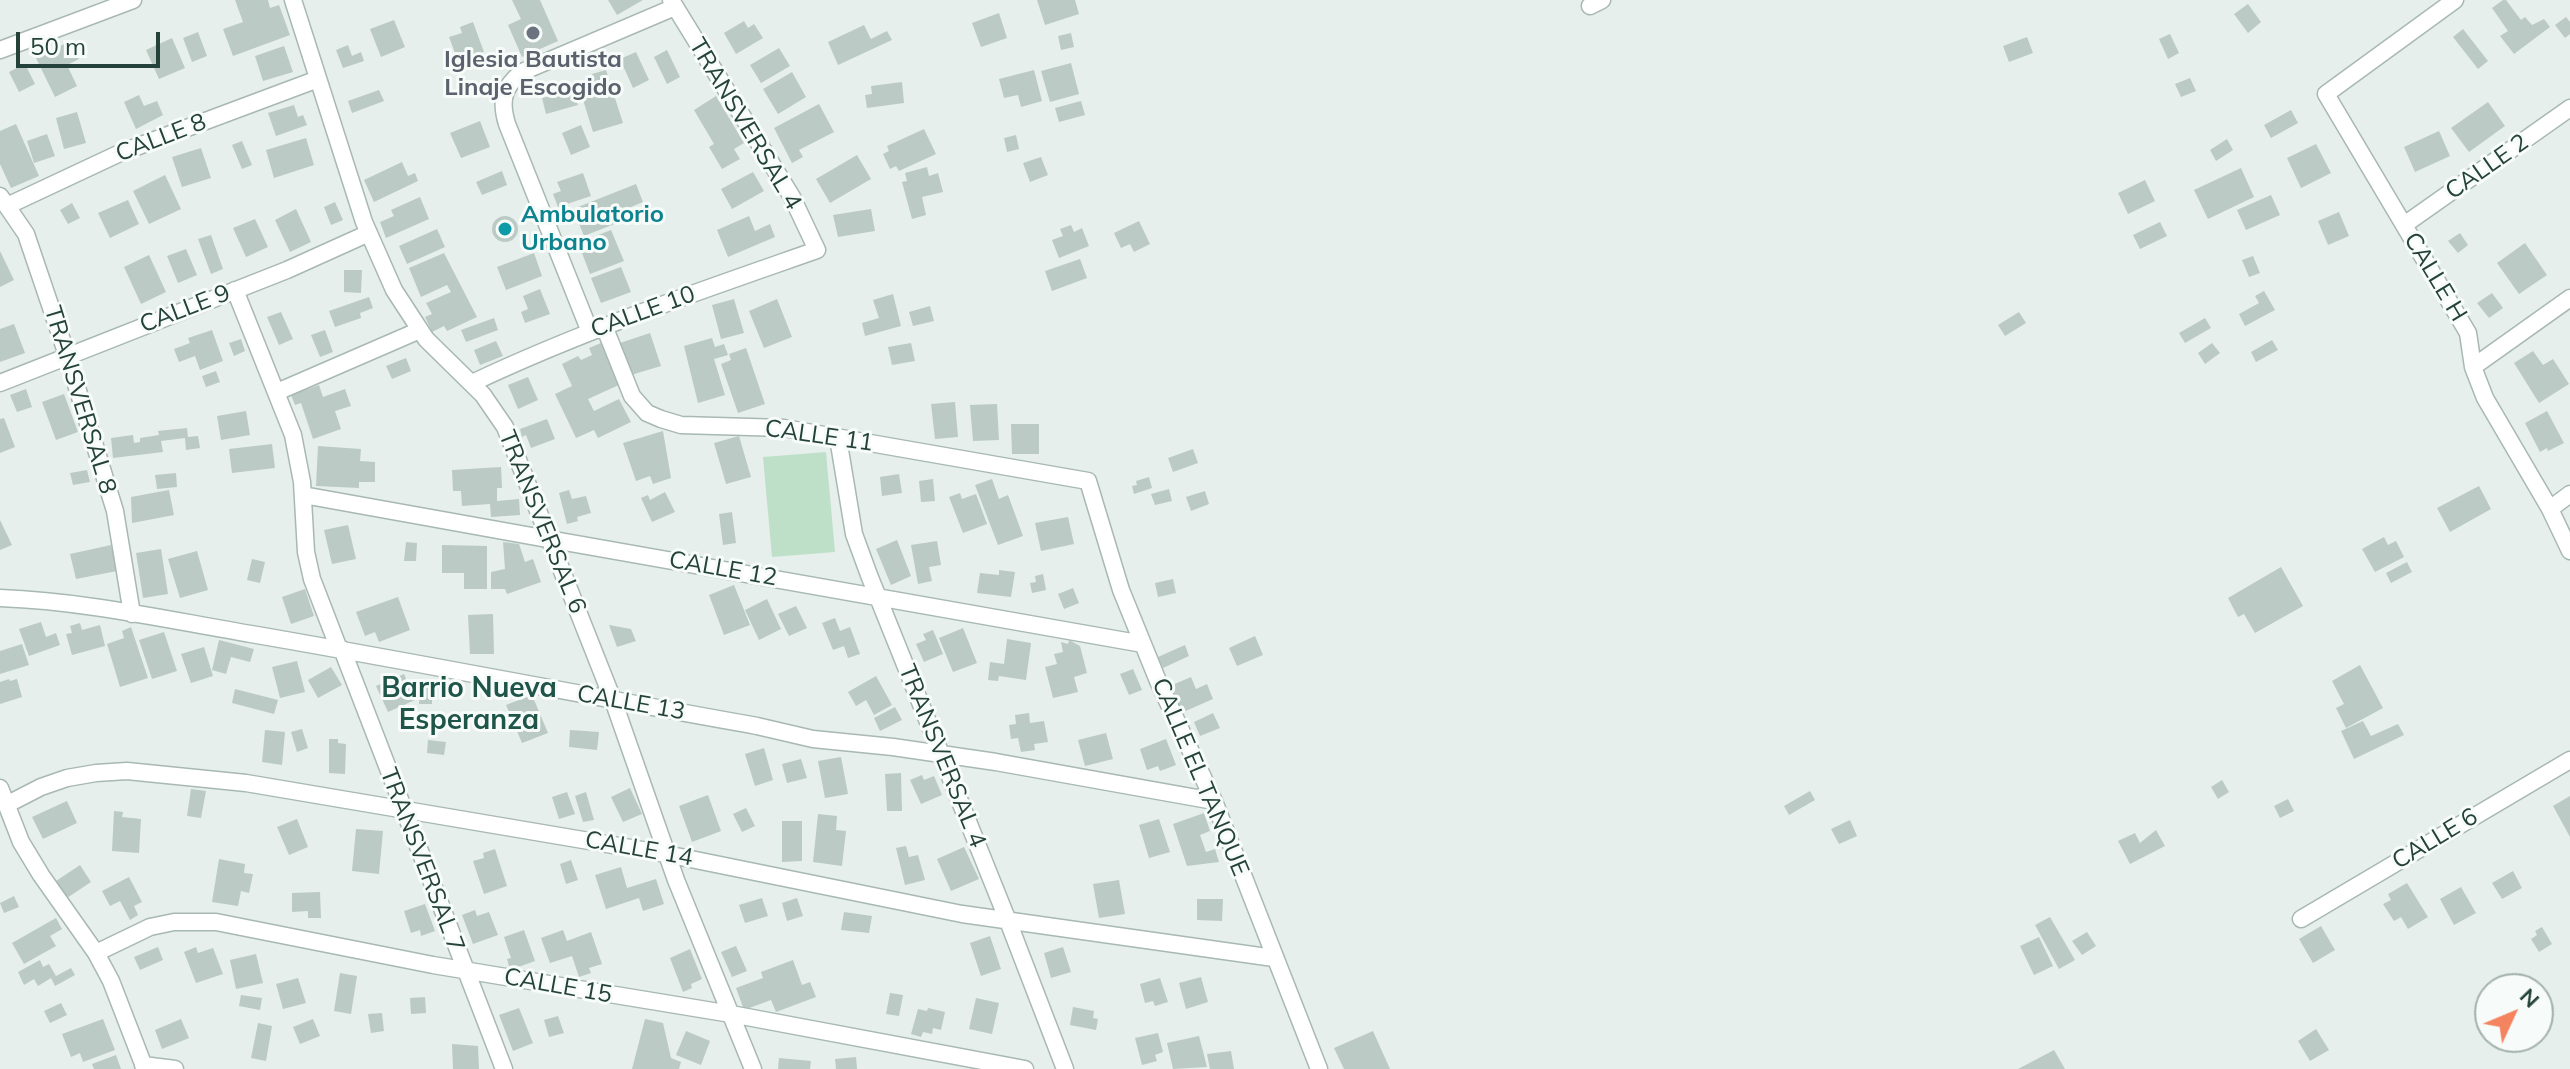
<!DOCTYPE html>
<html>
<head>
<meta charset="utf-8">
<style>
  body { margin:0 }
  #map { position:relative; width:2570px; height:1069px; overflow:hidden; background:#e6efeb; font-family:Mulish,sans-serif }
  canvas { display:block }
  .north { position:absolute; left:2474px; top:973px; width:80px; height:80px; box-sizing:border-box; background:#f7fbf9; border:2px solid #a3b1ad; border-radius:50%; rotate:46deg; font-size:22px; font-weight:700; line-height:32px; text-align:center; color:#24423a }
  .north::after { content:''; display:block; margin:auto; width:28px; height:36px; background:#f4845f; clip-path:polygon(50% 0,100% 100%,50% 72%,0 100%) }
  .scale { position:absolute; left:16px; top:32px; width:144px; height:36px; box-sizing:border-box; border:4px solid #24423a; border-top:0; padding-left:10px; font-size:24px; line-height:28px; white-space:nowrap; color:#24423a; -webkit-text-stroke:6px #f7fbf9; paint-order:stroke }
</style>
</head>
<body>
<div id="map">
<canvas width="2570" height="1069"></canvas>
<div class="north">N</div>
<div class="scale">50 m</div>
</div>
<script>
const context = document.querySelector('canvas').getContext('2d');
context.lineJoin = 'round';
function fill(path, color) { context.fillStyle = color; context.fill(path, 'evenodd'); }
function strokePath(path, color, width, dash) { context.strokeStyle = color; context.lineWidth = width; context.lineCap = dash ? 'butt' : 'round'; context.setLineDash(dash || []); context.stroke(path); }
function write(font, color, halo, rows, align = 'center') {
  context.font = font + ' Mulish,sans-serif'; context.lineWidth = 6; context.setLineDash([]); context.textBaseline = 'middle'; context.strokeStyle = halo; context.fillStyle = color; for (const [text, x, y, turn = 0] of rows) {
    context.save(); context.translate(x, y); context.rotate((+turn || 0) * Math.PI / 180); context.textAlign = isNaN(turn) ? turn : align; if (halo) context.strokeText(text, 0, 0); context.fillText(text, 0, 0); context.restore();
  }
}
const green = new Path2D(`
  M826,452l9,100 -63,5 -9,-100z`);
const building = new Path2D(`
  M235,0h33l2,8 9,-3 11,30 -57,21 -10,-27 20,-7z
  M512,0h28l18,41 -36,16 -14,-32 13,-6z
  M608,0h35l-26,15z
  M1037,0h38l4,14 -34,11z
  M2503,0h3l15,20 4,-3 7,8 12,-6 6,8 -36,27 -14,-18 8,-5 -16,-23z
  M2248,4l13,18 -13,11 -14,-19z
  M999,13l8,25 -26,9 -9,-24z
  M2566,17l4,5v12l-5,4 -10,-13z
  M394,20l11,27 -24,10 -11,-28z
  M744,21l4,7 6,-4 9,14 -27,16 -12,-21z
  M473,22l11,30 -26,9 -9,-24 13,-4 -2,-6z
  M864,25l7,14 16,-8 5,9 -54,25 -10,-23z
  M2463,29l25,32 -10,8 -25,-32z
  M198,32l9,24 -15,6 -9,-24z
  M1071,33l3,14 -13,3 -3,-14z
  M2170,34l9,19 -11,6 -9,-20z
  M2027,37l6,16 -24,9 -6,-16z
  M172,38l13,30 -26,11 -13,-29z
  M70,41l9,18 -12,6 10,21 -22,11 -19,-39z
  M348,45l4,11 9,-4 3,9 -21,7 -7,-18z
  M284,46l9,26 -30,9 -8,-25z
  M779,48l11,18 -29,17 -11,-18z
  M667,50l13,27 -13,7 -13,-27z
  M636,52l13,28 -16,8 -13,-29z
  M1071,63l8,31 -29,8 -9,-31z
  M25,64l10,20 -16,8 -10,-20z
  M606,70l17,53 -30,9 -14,-45 15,-4 -2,-9z
  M1034,70l8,31 -21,6 -3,-12 -14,3 -5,-19z
  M792,72l14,25 -28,17 -15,-25z
  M2190,78l6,13 -15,6 -6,-13z
  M902,82l2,21 -37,5 -2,-13 7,-1 -1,-8z
  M379,90l5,11 -32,12 -4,-12z
  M573,90l5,15 -32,9 -4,-16z
  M139,95l5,11 13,-5 6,14 -27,14 -12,-27z
  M716,96l28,47 -10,6 6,10 -18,10 -13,-22 5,-3 -20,-34z
  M1081,101l4,14 -26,7 -4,-14z
  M2488,102l17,24 -36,26 -18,-24z
  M819,104l15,28 -35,18 4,7 -11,6 -18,-35z
  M294,105l4,12 5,-2 4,10 -31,11 -8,-23z
  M2291,110l7,13 -27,15 -7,-13z
  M77,112l9,31 -22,6 -8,-31z
  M480,121l10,26 -29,11 -11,-25z
  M16,124l23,52 -28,12 -11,-24v-33z
  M581,125l9,22 -19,8 -9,-22z
  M924,129l12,25 -37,17 -3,-5 -6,3 -7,-15 6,-3 -2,-5z
  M2439,131l11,25 -35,16 -11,-25z
  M47,134l8,22 -21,7 -7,-22z
  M1016,135l3,14 -12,3 -3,-14z
  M306,138l8,27 -40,13 -8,-28z
  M2227,139l6,11 -17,11 -6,-11z
  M242,141l10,24 -10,4 -10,-24z
  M2316,144l15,29 -30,15 -14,-30z
  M201,148l10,30 -29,9 -10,-30z
  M857,155l14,24 -41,24 -14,-24z
  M1041,157l7,18 -18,7 -7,-19z
  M402,162l6,14 7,-3 3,8 -44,21 -10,-22z
  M927,167l2,9 9,-3 5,19 -21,5 4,18 -14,4 -10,-37 5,-1 -2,-8z
  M2241,168l13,29 -46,22 -14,-29z
  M502,171l5,14 -25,10 -6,-13z
  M753,172l11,19 -32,18 -11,-20z
  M583,173l8,23 -33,11 -5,-13 8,-3 -4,-9z
  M165,175l16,34 -32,15 -16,-33z
  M2145,180l10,21 -27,13 -10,-21z
  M636,184l7,18 -24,10 3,9 -38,15 -11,-27z
  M2271,195l9,20 -34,15 -9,-20z
  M420,197l9,22 -43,19 -6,-16 14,-6 -3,-6z
  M128,200l11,24 -29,14 -12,-25z
  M335,202l8,18 -12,5 -7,-18z
  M72,203l8,15 -12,6 -8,-14z
  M296,209l15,33 -21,10 -15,-32z
  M871,209l4,22 -37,6 -5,-22z
  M2339,212l10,24 -21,9 -10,-24z
  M749,216l6,15 15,-7 5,13 -47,20 -11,-27z
  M492 229a13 13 0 1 1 26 0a13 13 0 1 1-26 0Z
  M255,219l13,28 -22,10 -13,-29z
  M1139,221l11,23 -16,8 -4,-8 -9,4 -7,-15z
  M2160,222l7,14 -27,13 -7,-14z
  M1071,225l3,7 8,-4 7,18 -30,12 -7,-18 11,-4 -3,-7z
  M437,229l8,18 -38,17 -8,-18z
  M611,230l13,31 -34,13 -8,-21 15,-6 -4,-10z
  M2460,233l8,12 -10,8 -10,-12z
  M211,235l12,34 -12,5 -13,-35z
  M2525,243l22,32 -28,19 -22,-31z
  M186,249l11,26 -19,8 -11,-27z
  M0,251l14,29 -14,7z
  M444,253l33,64 -30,14 -3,-5 -12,6 -7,-15 7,-3 -6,-11 25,-11 -4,-7 -26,12 -12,-29z
  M534,253l8,23 -36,14 -9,-23z
  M149,255l17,37 -25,12 -17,-37z
  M2253,256l7,17 -11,4 -7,-17z
  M1080,259l7,19 -35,13 -7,-20z
  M621,267l10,25 -30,11 -10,-25z
  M344,270h18l-1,23 -17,-1z
  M540,289l10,25 -25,9 -4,-11 7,-3 -5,-13z
  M2264,291l11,19 -30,16 -6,-12 20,-11 -4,-7z
  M2492,293l11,15 -14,10 -12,-15z
  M893,294l8,32 -36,10 -3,-13 17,-5 -6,-18z
  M369,297l4,11 -13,5 1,5 -26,9 -6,-16z
  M734,299l10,34 -23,6 -9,-34z
  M777,299l15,38 -28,11 -15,-37z
  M930,306l4,15 -21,5 -4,-14z
  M281,312l12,27 -14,6 -12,-28z
  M2019,312l7,11 -21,13 -7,-11z
  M494,318l4,12 -32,12 -5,-12z
  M2205,318l6,10 -26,15 -6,-10z
  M14,324l11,29 -25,9v-33z
  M212,330l11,31 -23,9 -5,-14 -16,6 -5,-13 16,-6 -2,-5z
  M325,330l8,22 -13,5 -9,-22z
  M650,333l11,33 -30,9 -11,-32z
  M712,338l3,9 9,-3 4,11 -14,4 11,36 -27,8 -14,-57z
  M241,339l4,12 -11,5 -5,-13z
  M2272,340l6,10 -22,12 -5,-10z
  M496,341l7,15 -23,9 -6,-15z
  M601,343l20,41 -33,15 6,12 25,-12 12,23 -33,16 -4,-8 -18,8 -21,-44 17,-8 -10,-22 16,-8 3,4 11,-5 -3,-7z
  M911,343l4,18 -23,4 -4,-18z
  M2212,343l8,10 -15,11 -7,-11z
  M746,348l19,56 -27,9 -17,-49 10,-4 -2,-6z
  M2533,351l10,14 10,-6 16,25 -30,19 -25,-40z
  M406,358l5,13 -19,8 -6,-13z
  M216,371l4,11 -14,5 -4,-11z
  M528,377l10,23 -20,9 -10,-24z
  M319,385l4,12 22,-8 6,17 -16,5 6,18 -28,10 -12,-36 -6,2 -4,-10z
  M26,389l6,18 -15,5 -7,-17z
  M64,394l14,38 -22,8 -14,-38z
  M955,402l3,35 -23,2 -4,-35z
  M997,404l2,36 -26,1 -3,-36z
  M246,411l4,24 -29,5 -4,-24z
  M2547,411l17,32 -16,8 -1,-3 -7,4 -15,-29z
  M4,418l11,29 -15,6v-34z
  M547,419l8,20 -24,9 -5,-13 -4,2 -2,-8z
  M1011,424h28v30h-27z
  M187,428l1,9 10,-1 2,12 -14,2 -1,-12 -24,3 2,11 -50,6 -2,-20 22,-3 1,8 6,-1v-4l19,-3 -1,-4z
  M663,431l8,47 -18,6 -3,-8 -14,5 -13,-38z
  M739,436l12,41 -25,7 -12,-41z
  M272,444l3,24 -43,5 -3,-24z
  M318,446l43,3 -1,12 15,1v20h-16v6l-43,-2z
  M1193,449l5,14 -25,9 -5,-14z
  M501,467l1,21h-5v13l22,-2 1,16 -29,2 -1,-13 -28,2 -1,-15h-8l-1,-21z
  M87,470l3,12 -17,3 -3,-12z
  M176,473l1,14 -20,2 -2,-14z
  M899,474l3,19 -20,3 -2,-19z
  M1149,477l3,11 -18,6 -2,-8 5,-1 -1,-4z
  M933,479l2,22 -14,1 -2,-21z
  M992,479l7,20 9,-4 15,41 -25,9 -23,-60z
  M2479,486l12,23 -41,23 -13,-24z
  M1169,489l3,12 -17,4 -4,-11z
  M169,490l5,25 -42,8 -1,-26z
  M569,490l3,9 14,-3 5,17 -14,4 1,4 -11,3 -8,-31z
  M1205,491l4,13 -18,7 -5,-14z
  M665,492l10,20 -23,10 -11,-24 7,-3 2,5z
  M960,493l2,6 14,-5 11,30 -24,9 -14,-36z
  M732,512l4,31 -13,2 -4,-31z
  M1068,517l6,27 -33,7 -6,-28z
  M0,520l12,25 -12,5z
  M348,525l8,34 -24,5 -8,-34z
  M2384,537l4,8 8,-4 8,16 -29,15 -13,-23z
  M897,540l14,36 -20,9 -15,-36z
  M937,541l4,24 -12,2 3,14 -14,3 -7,-39z
  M406,542l11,1 -1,18h-12z
  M503,542l16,2 6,18 8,-3 8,23 -34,12 -2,-5h-14v-17l14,-3z
  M111,545l6,26 -41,8 -6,-25z
  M442,545l45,1v43h-23v-16h-22z
  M161,549l7,45 -25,4 -7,-45z
  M197,551l11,39 -28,8 -12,-39z
  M252,559l13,3 -5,21 -13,-3z
  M2407,562l5,10 -21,11 -5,-10z
  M2281,567l22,39 -48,27 -11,-19 -6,3 -10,-19z
  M999,570l16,2 -4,25 -34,-4 3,-20 19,2z
  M1043,574l3,16 -14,3 -2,-10 6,-1 -1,-6z
  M1173,579l3,14 -18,4 -3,-14z
  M734,585l16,40 -26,10 -15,-40z
  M1073,588l6,15 -15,6 -6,-15z
  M305,589l9,27 -23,8 -9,-27z
  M398,597l12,33 -31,12 -4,-10 -10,4 -9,-24z
  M767,599l14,30 -22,11 -14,-30z
  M796,606l11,22 -18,8 -11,-22z
  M493,614l1,40h-24l-2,-39z
  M835,618l5,13 10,-4 10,27 -12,4 -4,-12 -11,4 -11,-27z
  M41,622l5,15 10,-4 4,12 -31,11 -10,-27z
  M80,623l2,7 18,-5 5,21 -33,9 -6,-21 6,-1 -2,-7z
  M609,625l22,4 5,12 -19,6z
  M131,627l17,51 -28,9 -13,-43 17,-6 -2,-7z
  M963,628l14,35 -24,9 -14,-34z
  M933,630l10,24 -19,8 -8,-18 10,-4 -3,-6z
  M164,632l13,39 -25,8 -13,-39z
  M1255,636l8,19 -26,11 -8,-18z
  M1007,639l24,4 -5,37 -27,-4 -1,5 -10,-1 2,-18 14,2z
  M219,640l35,9 -4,13 -19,-5 -5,17 -14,-4z
  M1069,640l11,6 7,27 -13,4 4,15 -25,6 -8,-31 12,-3 -3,-10 9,-2 -2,-10 7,2z
  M22,644l7,21 -29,9v-23z
  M1185,645l4,11 -26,12 -5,-11z
  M204,647l9,29 -22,7 -10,-29z
  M297,661l8,31 -25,6 -8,-31z
  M2360,665l23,43 -37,20 -10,-20 8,-4 -12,-23z
  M331,667l11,18 -24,13 -10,-18z
  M1133,669l9,21 -13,5 -9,-21z
  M404,674l11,26 -27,12 -12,-26z
  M876,676l16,29 -18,10 -8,-15 -10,6 -8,-14z
  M1191,677l5,12 11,-5 6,15 -32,14 -11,-27z
  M9,679l1,2 7,-2 5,18 -22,7v-22z
  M420,688h12v16h-13z
  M235,689l43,11 -4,14 -42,-11z
  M532,695l16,38 -26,10 -16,-38z
  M895,707l7,13 -22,11 -6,-13z
  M1029,713l1,10 14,-2 4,21 -14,2 1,6 -14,2 -3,-14 -7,1 -2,-14 7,-1 -1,-9z
  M1213,713l7,15 -20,8 -6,-14z
  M2363,721l8,15 27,-12 6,11 -50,24 -13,-28z
  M302,729l6,19 -11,4 -6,-20z
  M265,730l20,2 -3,33 -20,-3z
  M570,730l29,2 -2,18 -28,-3z
  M1106,733l7,26 -28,7 -7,-26z
  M329,739h9v4l8,1 -1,30 -16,-1z
  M1166,739l10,26 -16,6 -2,-5 -11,4 -7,-21z
  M428,740l18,2 -2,13 -17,-2z
  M764,748l9,32 -18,6 -10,-32z
  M841,757l7,37 -23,4 -7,-37z
  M801,759l6,19 -20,5 -5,-19z
  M901,773l1,38h-15l-2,-37z
  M922,775l2,5 10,-4 8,19 -21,9 -11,-24z
  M2222,780l7,12 -11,7 -7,-12z
  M630,788l12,26 -19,8 -12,-25z
  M191,789l15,2 -5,27 -14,-2z
  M1810,791l5,9 -26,15 -5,-9z
  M567,792l8,22 -16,5 -7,-22z
  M586,792l8,28 -11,2 -8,-26z
  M708,795l13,36 -29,11 -13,-36z
  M2570,796v41l-17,-31z
  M2288,799l6,12 -14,7 -6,-12z
  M67,801l10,22 -34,16 -11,-22z
  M746,808l9,18 -13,6 -9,-18z
  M114,811l9,1 -1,5 19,2 -2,34 -27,-2z
  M1204,813l6,18 -10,4 6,17 9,-3 4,13 -32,4 -14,-42z
  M818,814l19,2 -1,14 10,1 -4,35 -29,-4z
  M297,819l11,28 -19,8 -12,-28z
  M1159,819l11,33 -21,6 -10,-33z
  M1850,820l7,16 -18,8 -8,-15z
  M782,821h20v40l-20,1z
  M356,829l27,2 -4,43 -27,-3z
  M2156,830l9,16 -35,18 -12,-23 17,-8 5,10z
  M906,846l3,11 9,-2 7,25 -20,5 -9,-37z
  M964,847l15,32 -28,12 -14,-32z
  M495,849l12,37 -23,8 -11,-33 11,-3 -1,-5z
  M219,859l26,5 -1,9 9,1 -4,19 -8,-2 -3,15 -26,-4z
  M571,860l7,20 -12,4 -6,-20z
  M80,865l11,17 -24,16 -11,-17z
  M621,867l6,21 29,-9 8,25 -21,7 -4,-13 -33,11 -11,-34z
  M2513,871l9,17 -20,11 -10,-16z
  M129,877l13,25 -8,4 4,9 -8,5 -10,-19 -10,5 -8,-15z
  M1119,880l6,34 -26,4 -6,-34z
  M2407,883l21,34 -20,12 -7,-12 -7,4 -11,-17 8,-4 -3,-6z
  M2461,887l15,26 -22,12 -14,-26z
  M320,892l1,26h-13v-7l-16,1v-19z
  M14,896l5,11 -15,6 -4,-10z
  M762,898l6,18 -23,7 -6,-18z
  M797,898l6,18 -16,5 -5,-18z
  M1197,899h26l-1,22 -25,-1z
  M425,904l10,27 -14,5 -1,-6 -9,3 -7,-22z
  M475,910l2,6 12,-4 9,23 -25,9 -11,-29z
  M844,912l28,4 -3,17 -28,-3z
  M2050,917l25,43 -16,9 -24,-44z
  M56,918l6,11 -12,7 6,10 -32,18 -12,-21z
  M2321,926l14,24 -22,13 -14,-24z
  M2542,927l10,17 -13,8 -8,-13 6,-4 -2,-4z
  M524,930l11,31 -25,9 -3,-11 4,-1 -7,-21z
  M563,930l4,11 24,-9 11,32 -13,4 2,5 -12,4 -7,-21 -22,7 -9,-25z
  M2087,932l9,14 -14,9 -10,-14z
  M990,936l11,33 -20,7 -11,-33z
  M2039,937l14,29 -19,9 -14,-29z
  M736,946l11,25 -15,6 -11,-25z
  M158,947l5,13 -23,10 -6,-13z
  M196,947l2,6 15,-5 10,26 -27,9 -12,-31z
  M1063,947l8,25 -20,6 -7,-25z
  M690,949l12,30 -11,5 1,4 -9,4 -13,-34z
  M256,954l7,29 -27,6 -6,-29z
  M40,960l3,7 6,-3 7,12 15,-8 4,7 -20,11 -4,-8 -13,8 -4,-7 -10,6 -6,-13z
  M793,960l9,25 8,-3 6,15 -40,15 -5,-12 -27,10 -8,-22 27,-10 -2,-6z
  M340,973l17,3 -6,38 -17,-3z
  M1201,977l7,25 -22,7 -7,-26z
  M298,978l8,25 -23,6 -7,-25z
  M1160,978l8,24 -13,4 -2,-5 -8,2 -5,-19z
  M890,993l13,2 -4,21 -13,-2z
  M241,995l21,3 -2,12 -21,-4z
  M425,997l1,16 -15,1 -1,-16z
  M976,998l23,5 -7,31 -23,-5z
  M61,1003l6,12 -17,8 -6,-12z
  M1073,1007l21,4 -1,7 5,1 -2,11 -26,-5z
  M519,1008l14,35 -20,8 -14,-36z
  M928,1008l17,4 -4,18 -8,-2 -1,6 -9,-2 -2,5 -10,-3 7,-25 9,2z
  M382,1013l2,18 -13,2 -3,-19z
  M558,1016l6,17 -15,4 -5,-17z
  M103,1019l12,31 -32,12 -3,-9 -9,4 -9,-23z
  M181,1019l8,19 -27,11 -7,-19z
  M313,1019l7,17 -20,8 -7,-17z
  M645,1019l18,4 8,35 10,4 -2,7h-47z
  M258,1023l14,3 -6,35 -15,-3z
  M2316,1029l13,21 -19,11 -12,-20z
  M686,1031l24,10 -9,24 -25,-10z
  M1373,1031l17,38h-46l-10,-21z
  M1158,1033l5,19 -8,3 2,6 -15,4 -7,-27z
  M1199,1036l8,31 -34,2 -6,-26z
  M452,1044l26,2 1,23h-26z
  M2054,1050l11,19h-47z
  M1231,1051l3,18h-24l-3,-15z
  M116,1055l5,14h-27l-2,-5z
  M856,1057l1,12h-21l-1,-10z
  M779,1058l32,3 -1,8h-32z`);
const street = new Path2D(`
  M293,0l71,222 30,68 32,49 57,56 22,32 108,273 63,180 77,189
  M2455,0l-129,94 142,239 5,34 12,31 65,111 20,42
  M1590,6l12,-6
  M0,50l133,-50
  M0,196l26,38 41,121 48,156 17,103
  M7,206l113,-53 198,-74
  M2404,225l166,-117
  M235,290l58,145 9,47 4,70 6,27 27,70
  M604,326l28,70 15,17 14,6 20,6 103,3 304,53 33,109 37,91 56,120 105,268
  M590,332l-83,-208c-7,-23 -4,-37 15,-52l153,-65
  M2473,367l97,-69
  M0,383l287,-113 82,-37
  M472,383c112,-53 228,-92 345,-133l-25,-53 -121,-197
  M277,392l143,-62
  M838,438l16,96 15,41 139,346 57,148
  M303,495c280,50 560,102 840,149
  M2550,509l20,-15
  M0,598c84,3 168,22 251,36 169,29 337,62 506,92l56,13 80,8 103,15 218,39
  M342,649l162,420
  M0,788l21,54 20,33 55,78 15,28 34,88
  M6,805l35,-18 26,-9 29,-5 31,-2 119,12 420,71 296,60 312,44
  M2301,919l269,-159
  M96,953l54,-26 24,-5h42l217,43 298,49 294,55
  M143,1065l32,4`);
const markers = [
  [533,33,8,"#6b7280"],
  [505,229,8,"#0f9aa8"]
];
const worshipNames = [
  ["Iglesia Bautista",533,60],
  ["Linaje Escogido",533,88]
];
const streetNames = [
  ["TRANSVERSAL 4",745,124,59],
  ["CALLE 8",161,138,-21],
  ["CALLE 2",2487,167,-35],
  ["CALLE H",2435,277,59],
  ["CALLE 9",185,309,-21],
  ["CALLE 10",643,312,-20],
  ["TRANSVERSAL 8",80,400,73],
  ["CALLE 11",819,436,8],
  ["TRANSVERSAL 6",542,522,68],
  ["CALLE 12",723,569,10],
  ["CALLE 13",631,703,10],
  ["TRANSVERSAL 4",942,756,68],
  ["CALLE EL TANQUE",1200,777,67],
  ["CALLE 6",2435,839,-31],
  ["CALLE 14",639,849,10],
  ["TRANSVERSAL 7",422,860,69],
  ["CALLE 15",558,986,10]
];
const cultureNames = [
  ["Ambulatorio",521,215],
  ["Urbano",521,243]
];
const quarterNames = [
  ["Barrio Nueva",469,689],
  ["Esperanza",469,721]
];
fill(green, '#bfe0c8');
fill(building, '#bbcac4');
strokePath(street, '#a8b8b2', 19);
strokePath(street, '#fff', 16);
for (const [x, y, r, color] of markers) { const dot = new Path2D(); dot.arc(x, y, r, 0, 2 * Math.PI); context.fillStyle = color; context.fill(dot); strokePath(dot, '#f7fbf9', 3); }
write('bold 24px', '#5b616d', '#f7fbf9', worshipNames);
write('24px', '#24423a', '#f7fbf9', streetNames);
write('bold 24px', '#0d838f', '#f7fbf9', cultureNames, 'left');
write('bold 28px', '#1f5548', '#f7fbf9', quarterNames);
</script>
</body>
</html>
